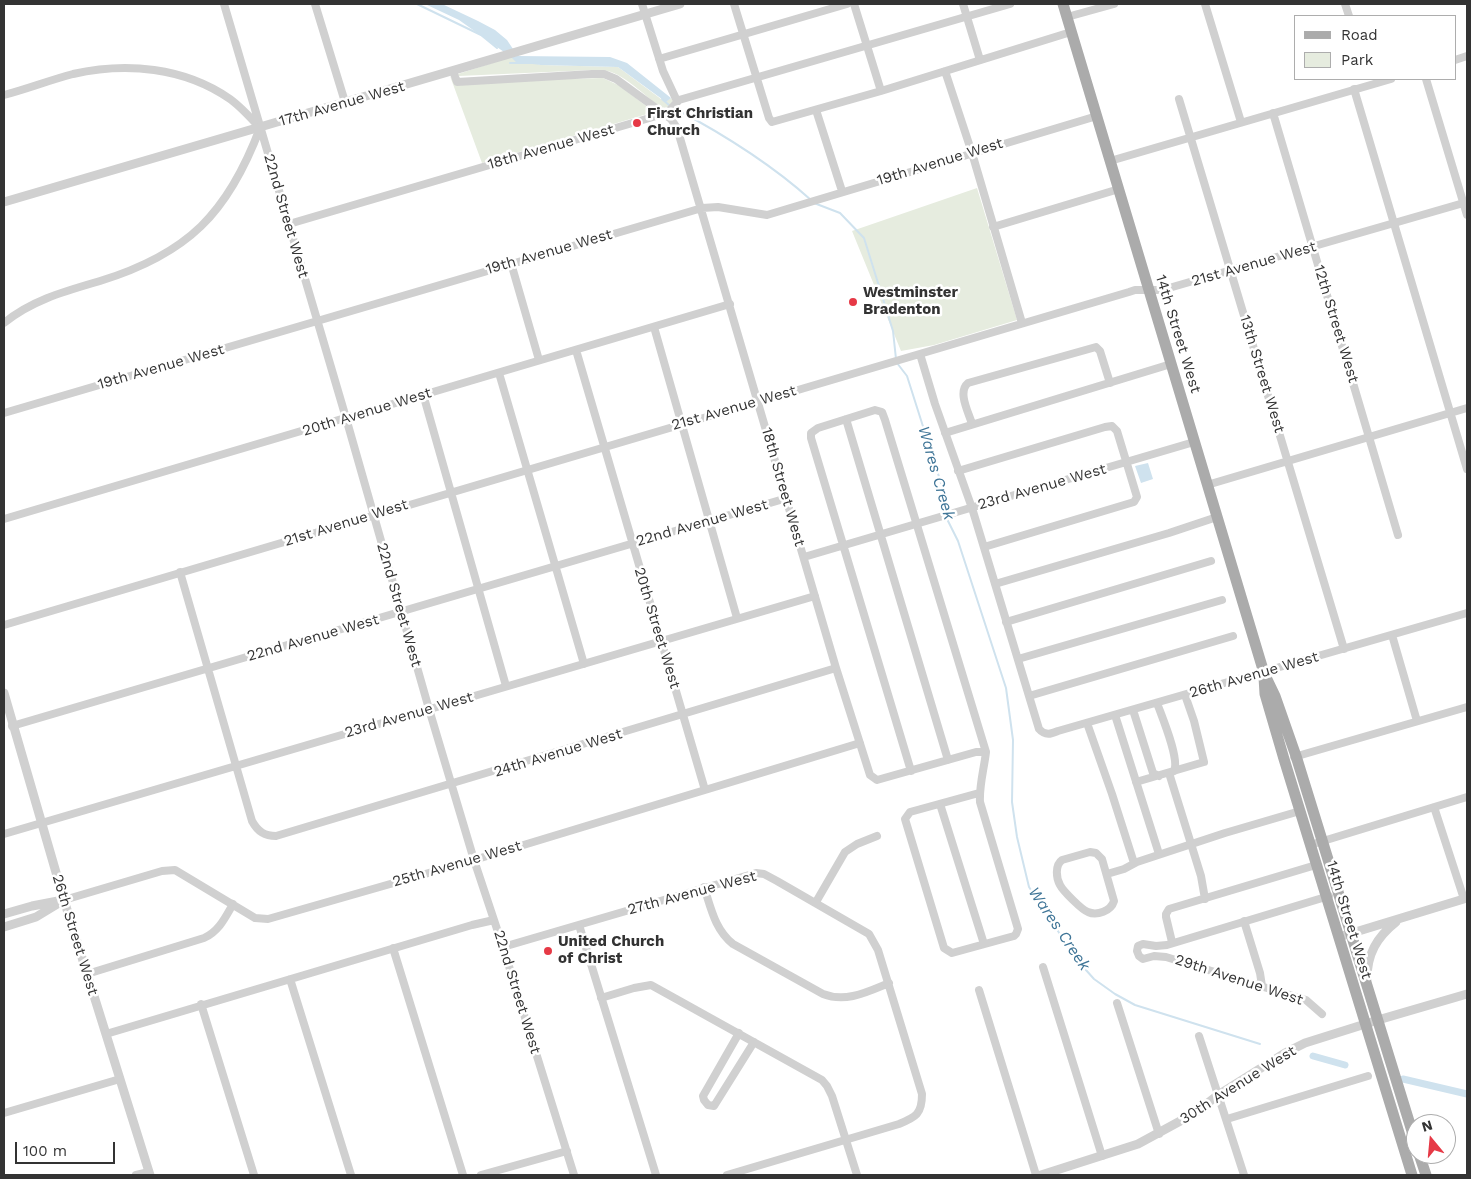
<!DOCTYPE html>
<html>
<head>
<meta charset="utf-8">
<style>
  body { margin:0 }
  #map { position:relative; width:1471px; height:1179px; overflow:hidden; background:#fff; font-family:"Work Sans",sans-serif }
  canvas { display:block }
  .frame { position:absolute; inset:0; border:5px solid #333; pointer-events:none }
  .legend { position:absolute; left:1294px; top:15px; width:162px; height:65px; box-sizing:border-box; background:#fff; border:1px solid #adadad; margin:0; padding:6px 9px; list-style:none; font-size:15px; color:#333 }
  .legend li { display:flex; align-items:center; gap:10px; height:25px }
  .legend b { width:25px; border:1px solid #adadad }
  .north { position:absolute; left:1406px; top:1114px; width:50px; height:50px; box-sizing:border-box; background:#fff; border:1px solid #adadad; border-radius:50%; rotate:343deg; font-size:14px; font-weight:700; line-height:20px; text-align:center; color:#333 }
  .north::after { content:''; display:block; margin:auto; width:18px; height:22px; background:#e63946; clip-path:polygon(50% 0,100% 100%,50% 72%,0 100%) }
  .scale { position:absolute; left:15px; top:1142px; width:100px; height:22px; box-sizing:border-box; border:2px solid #333; border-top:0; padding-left:6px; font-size:15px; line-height:18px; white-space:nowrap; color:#333; -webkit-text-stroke:4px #fff; paint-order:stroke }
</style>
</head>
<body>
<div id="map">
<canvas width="1471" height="1179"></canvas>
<div class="frame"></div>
<ul class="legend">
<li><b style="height:6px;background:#ababab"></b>Road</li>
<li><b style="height:14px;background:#e6ecdf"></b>Park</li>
</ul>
<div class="north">N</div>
<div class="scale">100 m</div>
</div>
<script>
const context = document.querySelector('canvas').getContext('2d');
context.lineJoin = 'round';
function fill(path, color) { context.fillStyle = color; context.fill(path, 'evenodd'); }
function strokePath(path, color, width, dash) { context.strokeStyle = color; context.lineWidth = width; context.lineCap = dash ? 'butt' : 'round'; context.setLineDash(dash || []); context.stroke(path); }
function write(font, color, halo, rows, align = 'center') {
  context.font = font + ' "Work Sans",sans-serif'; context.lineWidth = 5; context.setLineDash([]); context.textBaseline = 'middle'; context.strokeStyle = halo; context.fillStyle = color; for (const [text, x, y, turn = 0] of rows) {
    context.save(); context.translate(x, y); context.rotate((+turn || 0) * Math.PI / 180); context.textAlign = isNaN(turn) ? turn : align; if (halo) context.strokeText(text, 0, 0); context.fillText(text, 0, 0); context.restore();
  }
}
const green = new Path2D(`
  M511,57l30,8 77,2 47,35 6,-4 2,3 -5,6 -6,2c-14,-11 -34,-31 -51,-37 -6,-2 -13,-2 -19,-2l-133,6 -1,-2z
  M450,76l4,6 149,-4 17,8 34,26 -172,51z
  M977,188l40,132 -83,25 -33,6 -49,-120z`);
const water = new Path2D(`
  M425,4h17l36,17 17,9 12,10 6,9 -9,3 -45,-32z
  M517,56l93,1 17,6 44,35 -5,4 -48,-35 -77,-2 -25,-3 -5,-5z
  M1148,463l5,16 -12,4 -6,-17z`);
const stream = new Path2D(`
  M417,4l64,31 16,13
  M510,63h23
  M662,99l8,7
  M674,108c49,26 96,55 137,92
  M814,203l26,10 24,25 29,93 3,28
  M897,363l10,13 40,126 -4,9 1,2
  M946,517l12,24 48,147 7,52 -1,62 5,35 12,50 48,73 17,19 21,15 20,11 125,39`);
const canal = new Path2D(`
  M1313,1056l32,9
  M1403,1079l64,15`);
const minor = new Path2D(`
  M224,4l122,414 83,291 45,151 29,87 71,228
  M315,4l30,98
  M642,4l21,67 14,30
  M734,4l35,114 3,4 109,-31 190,-59
  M854,4l27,87
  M963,4l17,56
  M1205,4l36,118
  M1345,4l4,12
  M1067,17l47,-13
  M659,59l188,-55
  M1455,60l12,-4
  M453,71l4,11 135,-8h12l12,5 55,40 6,9 159,540 34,107 7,5 99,-28h10
  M945,71l27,82 50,170
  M1426,79l41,136
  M1354,89l113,380
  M4,95c23,-6 46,-15 69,-21 53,-12 111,-7 157,25 11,8 21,19 30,29 -32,85 -72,126 -160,153 -34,10 -68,19 -96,42
  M1179,99l165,550
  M816,110l26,81
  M1273,113l125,422
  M1110,161l281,-82
  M289,224l374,-110 6,-3 10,-11 331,-96
  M993,227l126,-38
  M511,263l28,97
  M654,327l83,291
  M576,350l129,440
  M920,354l15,50 37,104 67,221c6,7 12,5 19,2l409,-118
  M499,373l85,291
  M423,394l83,292
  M4,413l698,-205 16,-1 49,8 330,-99
  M846,419l102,341
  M972,424c-3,-11 -15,-32 -4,-41l128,-36 4,4 10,32
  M945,433l226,-69
  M958,471l147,-44 7,-1 5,5 20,66 -3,5 -150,45
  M1207,485l260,-77
  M4,519l726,-215
  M804,557l390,-115
  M180,572l72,249c6,11 13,15 24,15l560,-168
  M995,584l174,-51 48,-16
  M1006,622l205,-61
  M4,625l1125,-333 6,-2h27l305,-88
  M1392,635l25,86
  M1018,659l204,-59
  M1029,696l204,-60
  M1157,703c5,14 23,56 17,68
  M1133,710l20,63 6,3
  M1115,715l44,139
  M1087,723l25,71 22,69
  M12,726l775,-228
  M1294,757l173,-50
  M911,771l-100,-333v-5l7,-5 57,-18 7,2 3,8 101,332c-2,17 -7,34 -6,50l38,127 -2,5 -2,2 -62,17 -8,-5 -39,-129 5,-7 69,-19
  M1169,773l32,103 4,23
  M1136,782l68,-20 -10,-41 -9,-26
  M940,804l44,140
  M1434,807l30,92
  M4,834l811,-238
  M1310,845l157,-48
  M1090,852l6,1 6,6 12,42c-3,10 -17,15 -26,11 -6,-2 -25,-21 -28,-27 -4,-7 -5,-20 2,-25z
  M1107,874l17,-5 13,-7 88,-29 75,-22
  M704,887c7,21 11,43 29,57l90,50c23,9 44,-2 66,-11
  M64,900l98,-29 13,-1 80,48 13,1 206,-59 386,-117
  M816,902l29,-50 12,-8 20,-8
  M1244,921l16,52 2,13
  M579,925l77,250
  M1172,942l-6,-25v-3l3,-5 147,-44
  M503,947l253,-74 8,1 13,7 92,53 9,16 44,144c0,20 -6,23 -23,30l-172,51
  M393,948l70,227
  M1043,967l59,189
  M87,974l117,-36c15,-7 21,-20 29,-34
  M290,979l61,196
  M979,990l57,185
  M601,998l33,-10 17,-3 171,95 5,6 5,10 25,79
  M1117,1003l42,131
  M201,1004l53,171
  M1322,1014l-16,-14 -140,-43 -12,-1 -11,3 -4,-3 -2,-5 1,-5 5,-2 13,2 11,-1 162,-49
  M739,1033l-36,63 1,4 4,5 6,1 40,-64
  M106,1034l366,-109 22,-5
  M1199,1036l45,139
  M4,1113l116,-34
  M1227,1119l141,-43
  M136,1175l13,-3
  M481,1175l86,-24`);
const tertiary = new Path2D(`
  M4,202l676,-198
  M4,693l60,207 86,275
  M4,914l28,-8 26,-5
  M4,927l32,-10 28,-17
  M1339,937l128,-39
  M1367,979c0,-25 10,-42 29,-57
  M1041,1175l97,-31 57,-31 23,-18 67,-42 20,-10 73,-23 89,-26`);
const primary = new Path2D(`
  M1063,4l201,669 11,23 21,60 120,388
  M1264,677l1,17 19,65 128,416
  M1419,1154l7,21`);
const markers = [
  [637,123,5,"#e63946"],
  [853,302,5,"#e63946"],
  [548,951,5,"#e63946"]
];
const streetNames = [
  ["17th Avenue West",342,104,-16],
  ["18th Avenue West",551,147,-16],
  ["19th Avenue West",940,162,-17],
  ["22nd Street West",286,216,74],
  ["19th Avenue West",549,252,-16],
  ["21st Avenue West",1254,264,-16],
  ["12th Street West",1336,324,73],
  ["14th Street West",1178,334,73],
  ["19th Avenue West",161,367,-16],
  ["13th Street West",1262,374,73],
  ["21st Avenue West",734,408,-16],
  ["20th Avenue West",367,412,-17],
  ["18th Street West",783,487,74],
  ["23rd Avenue West",1042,487,-16],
  ["21st Avenue West",346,523,-17],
  ["22nd Avenue West",702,523,-16],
  ["22nd Street West",399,605,74],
  ["20th Street West",657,628,73],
  ["22nd Avenue West",313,638,-16],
  ["26th Avenue West",1254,675,-16],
  ["23rd Avenue West",409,715,-16],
  ["24th Avenue West",558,753,-17],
  ["25th Avenue West",457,864,-16],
  ["27th Avenue West",692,893,-15],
  ["14th Street West",1349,920,73],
  ["26th Street West",75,935,73],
  ["29th Avenue West",1239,980,18],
  ["22nd Street West",517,992,73],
  ["30th Avenue West",1238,1085,-32]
];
const poiNames = [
  ["First Christian",647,114],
  ["Church",647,131],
  ["Westminster",863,293],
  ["Bradenton",863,310],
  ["United Church",558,942],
  ["of Christ",558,959]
];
const waterNames = [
  ["Wares Creek",936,473,74],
  ["Wares Creek",1059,929,56]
];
fill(green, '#e6ecdf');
fill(water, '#cfe2ee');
strokePath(stream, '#cfe2ee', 2);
strokePath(canal, '#cfe2ee', 7);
strokePath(minor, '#d0d0d0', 8);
strokePath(tertiary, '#d0d0d0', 9);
strokePath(primary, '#ababab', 11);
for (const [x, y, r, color] of markers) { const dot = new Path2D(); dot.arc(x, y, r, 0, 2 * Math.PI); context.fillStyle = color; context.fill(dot); strokePath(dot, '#fff', 2); }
write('15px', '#333', '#fff', streetNames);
write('bold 15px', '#333', '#fff', poiNames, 'left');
write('italic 16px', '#3f7597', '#fff', waterNames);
</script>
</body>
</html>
